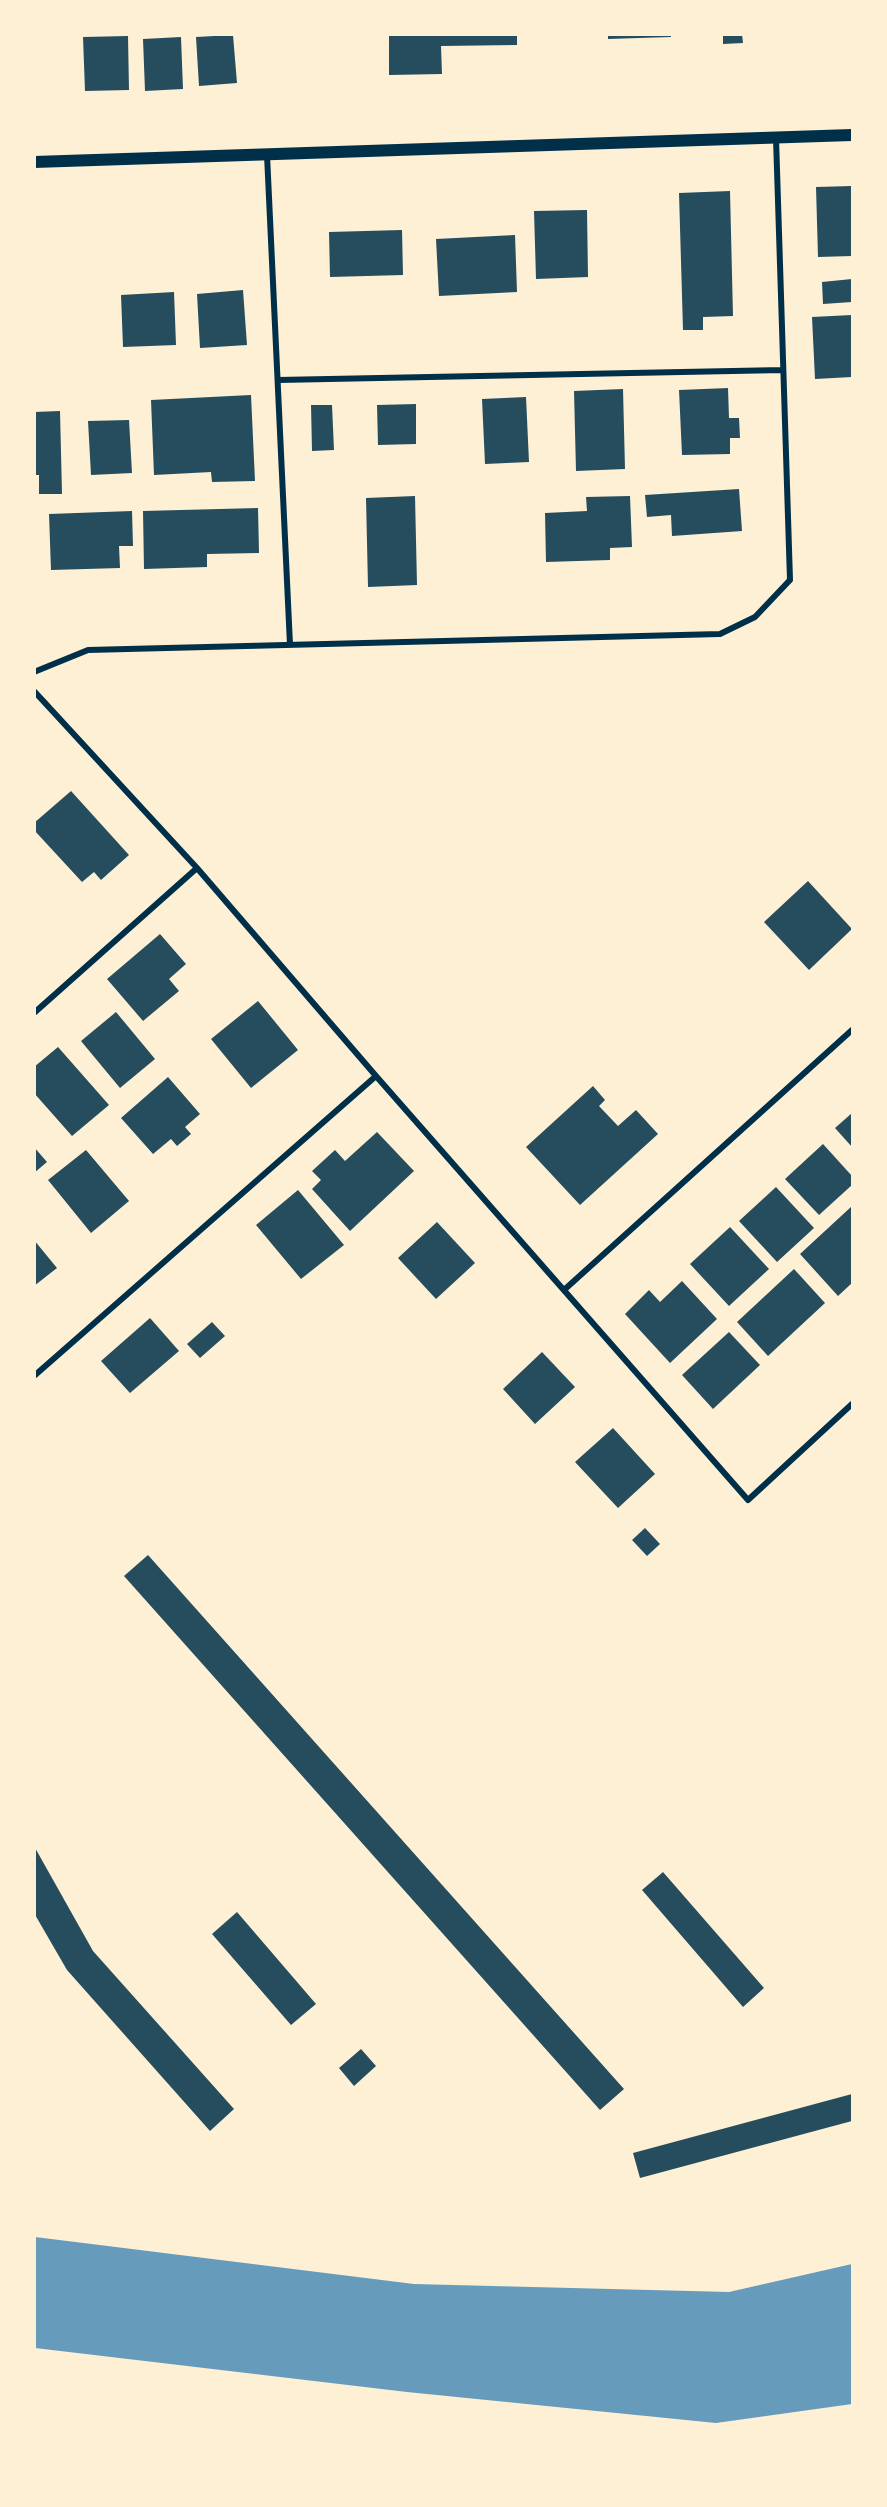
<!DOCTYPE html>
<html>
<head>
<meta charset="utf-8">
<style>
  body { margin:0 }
  #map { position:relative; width:887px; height:2507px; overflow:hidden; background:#fdf0d5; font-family:Spectral,serif }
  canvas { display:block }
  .frame { position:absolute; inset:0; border:36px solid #fdf0d5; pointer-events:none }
</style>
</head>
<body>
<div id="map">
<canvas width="887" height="2507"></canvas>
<div class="frame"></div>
</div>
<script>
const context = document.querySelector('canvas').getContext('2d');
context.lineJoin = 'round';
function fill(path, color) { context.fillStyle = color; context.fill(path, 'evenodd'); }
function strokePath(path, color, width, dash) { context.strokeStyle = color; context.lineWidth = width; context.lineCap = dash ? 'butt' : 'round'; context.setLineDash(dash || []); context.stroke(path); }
const water = new Path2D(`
  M35,2237l379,47 315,8 123,-28v140l-136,19 -309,-31 -372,-44z`);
const building = new Path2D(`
  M389,34h128v11l-76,1 1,28 -53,1z
  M608,34h63v3l-63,2z
  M723,34h19l1,9 -20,1z
  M233,35l4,48 -38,3 -3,-49z
  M128,36l1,54 -44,1 -2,-54z
  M181,37l2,52 -38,2 -2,-52z
  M852,186v70l-34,1 -2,-70z
  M730,191l3,125 -30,1v13h-20l-4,-137z
  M587,210l1,67 -52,2 -2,-68z
  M402,230l1,45 -73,2 -1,-45z
  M515,235l2,57 -78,4 -3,-57z
  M852,279v23l-29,2 -1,-22z
  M243,290l4,55 -47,3 -3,-54z
  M174,292l2,53 -53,2 -2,-52z
  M852,315v62l-37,2 -3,-62z
  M728,388l1,30h10l1,20h-10v16l-48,1 -3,-65z
  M623,389l2,80 -49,2 -2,-80z
  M251,395l4,86 -43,1 -1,-10 -57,3 -3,-75z
  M526,397l3,65 -44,2 -3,-65z
  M416,404v40l-38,1 -1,-40z
  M311,405h21l2,45 -22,1z
  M60,411l2,83h-23v-19h-5v-63z
  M129,420l3,53 -41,2 -3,-54z
  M739,489l3,42 -70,5 -1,-21 -24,2 -2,-22z
  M415,496l2,89 -49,2 -2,-89z
  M630,496l2,51 -22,1v12l-64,2 -1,-49 42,-2 -1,-14z
  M258,508l1,45 -52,1v13l-63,2 -1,-58z
  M132,511l1,35h-14l1,22 -69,2 -2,-56z
  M71,791l58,64 -28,25 -7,-8 -12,10 -48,-52v-7z
  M808,881l44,48 -43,41 -45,-48z
  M160,934l26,30 -17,15 10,12 -36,30 -36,-42z
  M258,1001l40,49 -47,38 -40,-49z
  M116,1012l39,47 -35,29 -39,-47z
  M58,1047l51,58 -37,31 -38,-43v-26z
  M168,1077l32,37 -15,13 6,7 -14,12 -6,-7 -18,15 -32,-36z
  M593,1086l12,14 -6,6 19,20 18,-16 22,24 -78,71 -54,-58z
  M852,1113v34l-17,-19z
  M377,1132l37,39 -64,60 -38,-42 9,-9 -9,-9 23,-21 10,11z
  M823,1144l29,32v9l-33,30 -34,-36z
  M34,1147l13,15 -13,11z
  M86,1150l43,51 -38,32 -43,-53z
  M776,1187l38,41 -37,34 -38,-41z
  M298,1190l46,55 -43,34 -45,-54z
  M852,1206v77l-14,13 -38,-42z
  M437,1222l38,41 -39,36 -38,-41z
  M730,1227l39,42 -40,37 -39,-42z
  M34,1240l23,28 -23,18z
  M794,1269l31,34 -57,53 -31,-34z
  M682,1281l35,38 -47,44 -45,-49 24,-24 11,12z
  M150,1318l29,33 -49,42 -29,-32z
  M212,1322l13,14 -25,22 -13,-14z
  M729,1332l31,33 -47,44 -31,-34z
  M542,1352l33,35 -40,37 -32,-35z
  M613,1428l42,46 -37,34 -43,-46z
  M645,1528l15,16 -13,12 -15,-16z
  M148,1555l476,534 -24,21 -476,-534z
  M34,1846l59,105 141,158 -24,22 -143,-161 -33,-57z
  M663,1872l101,116 -21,19 -101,-117z
  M237,1912l79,92 -25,21 -79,-91z
  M361,2049l15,17 -22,20 -15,-18z
  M852,2094v27l-212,57 -7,-25z`);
const minor = new Path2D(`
  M267,155l23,490
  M278,380l505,-10
  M34,672l54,-22 632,-16 35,-17 35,-37 -14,-442
  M34,691l163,177 179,208 -342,300
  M34,1013l163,-145
  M376,1076l372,424 104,-96
  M564,1290l288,-260`);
const secondary = new Path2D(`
  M34,162l818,-27`);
fill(water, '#669bbc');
fill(building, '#264d5e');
strokePath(minor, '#003049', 6);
strokePath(secondary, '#003049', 12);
</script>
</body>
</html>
